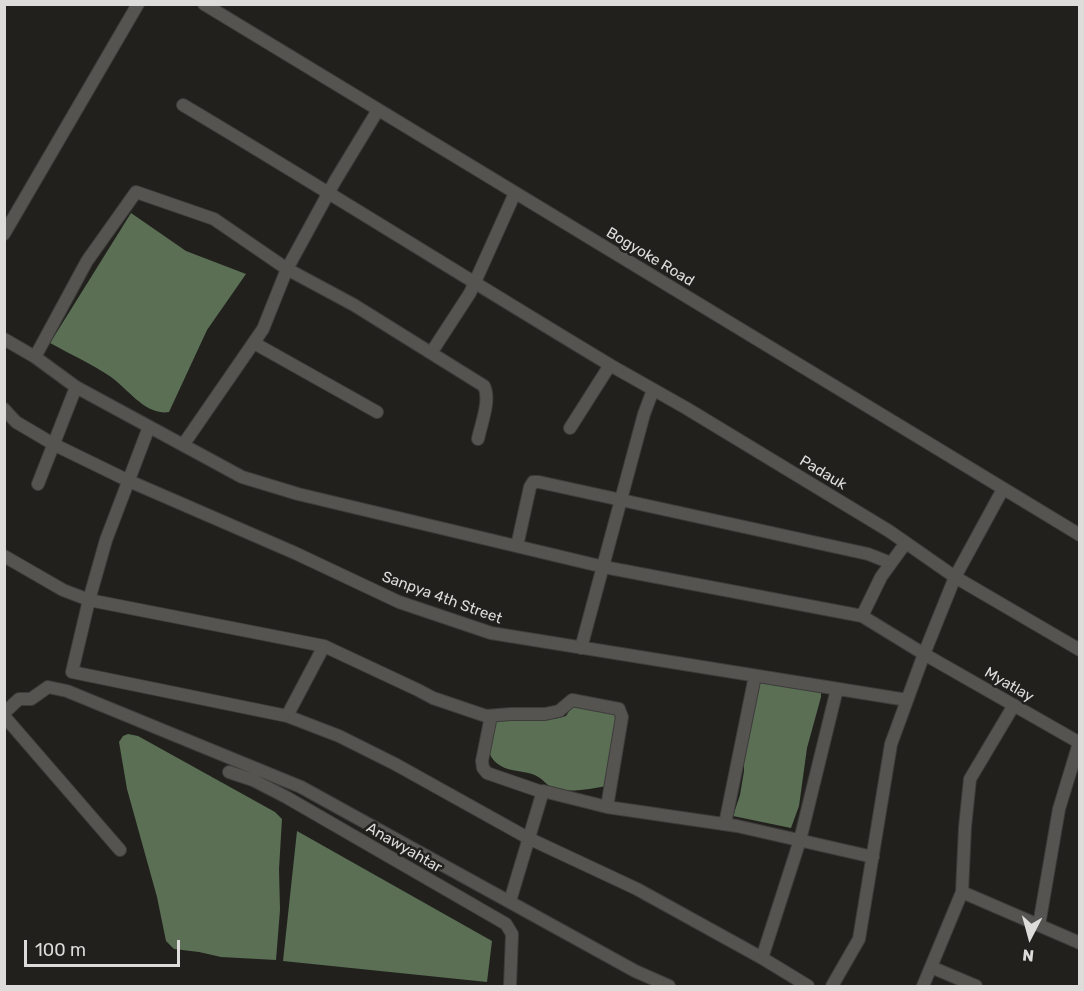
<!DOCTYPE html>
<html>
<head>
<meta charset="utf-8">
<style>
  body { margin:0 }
  #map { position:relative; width:1084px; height:991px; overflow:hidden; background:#21201d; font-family:Rubik,sans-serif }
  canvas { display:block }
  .frame { position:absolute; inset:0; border:6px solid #dddcda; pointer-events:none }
  .north { position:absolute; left:1000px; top:907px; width:60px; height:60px; -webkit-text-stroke:4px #21201d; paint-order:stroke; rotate:186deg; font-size:16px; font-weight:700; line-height:24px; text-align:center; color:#dddcda }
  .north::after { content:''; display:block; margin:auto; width:21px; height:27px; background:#dddcda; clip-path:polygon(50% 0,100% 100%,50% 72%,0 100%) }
  .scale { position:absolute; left:24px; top:940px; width:156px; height:27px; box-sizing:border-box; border:3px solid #dddcda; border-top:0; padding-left:8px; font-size:18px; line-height:21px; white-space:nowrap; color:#dddcda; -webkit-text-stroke:4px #21201d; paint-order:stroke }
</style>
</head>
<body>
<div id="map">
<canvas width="1084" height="991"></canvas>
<div class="frame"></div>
<div class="north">N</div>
<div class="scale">100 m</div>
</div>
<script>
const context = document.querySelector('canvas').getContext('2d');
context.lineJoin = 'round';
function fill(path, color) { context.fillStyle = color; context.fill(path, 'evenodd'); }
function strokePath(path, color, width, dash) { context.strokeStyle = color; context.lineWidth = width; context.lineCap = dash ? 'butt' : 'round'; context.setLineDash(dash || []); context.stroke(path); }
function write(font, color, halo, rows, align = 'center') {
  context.font = font + ' Rubik,sans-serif'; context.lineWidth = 5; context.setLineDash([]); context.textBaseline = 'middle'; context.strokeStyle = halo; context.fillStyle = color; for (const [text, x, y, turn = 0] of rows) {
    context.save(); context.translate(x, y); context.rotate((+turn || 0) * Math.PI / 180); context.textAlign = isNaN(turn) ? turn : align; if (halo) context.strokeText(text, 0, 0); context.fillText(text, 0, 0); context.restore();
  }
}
const water = new Path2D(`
  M131,213l55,38 60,23 -39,56 -38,82c-23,4 -41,-23 -58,-35 -19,-13 -41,-23 -61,-34z
  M758,682l63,10v5l-14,51 -8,58 -8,22 -58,-12 7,-21 4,-24v-24z
  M573,705l44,8 -11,73c-16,3 -39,8 -55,1 -7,-4 -8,-9 -19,-13 -9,-3 -23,-3 -31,-8 -20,-12 -13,-31 -3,-48l56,1 12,-3z
  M128,734l10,2 137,76 7,7 -3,50 1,41 -4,50 -55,-3 -22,-5 -25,-3 -8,-8 -9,-44 -30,-108 -8,-47 4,-6z
  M297,831l195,110 -5,41 -204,-21z`);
const minor = new Path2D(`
  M204,4l876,531
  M183,105c143,85 284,174 427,260
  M378,110l-43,71 -48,88 67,36 130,81c7,14 -3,38 -6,53
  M4,234l134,-230
  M4,339l31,18 41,30 166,90 56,17 306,73 258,49 62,38 156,89
  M254,343l123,69
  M431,353l39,-60 45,-100
  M35,357l52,-96 49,-69 78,27 73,50 -24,60 -80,116
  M4,409l12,13 39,23 74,36 166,72 104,49 92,31 416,67
  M149,427l-43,113 -17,60 235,46 94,44 15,8 53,18 25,-2h34l14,-3 13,-11 47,9 3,8 -15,90
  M570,428l40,-63 76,43 203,123 66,46 125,73
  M38,484l38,-97
  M517,546l13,-59 3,-5h6l329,72 23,9
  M4,556l59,34 26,10 -17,72 215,44 52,20 56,28 133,74 109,51 125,69 46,28
  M862,616l19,-39 24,-33
  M581,648l63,-234 9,-24
  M4,713l15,-14h12l17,-12 19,4 234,96 334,184 34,15
  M4,716l116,134
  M287,716l37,-70
  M491,716l-9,45 1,7 4,5 55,19
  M229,772l24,8 33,17 220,127 6,10 -2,52
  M725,824l30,-148
  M962,892l118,51
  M510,901l33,-110 64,16 130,19 136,31
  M1039,925l20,-116 20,-66
  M762,958l38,-118 37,-151
  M931,967l45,19
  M832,986l27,-47 32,-195 33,-90 31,-77 48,-88
  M923,986l39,-94 3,-65 5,-48 44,-74`);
const streetNames = [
  ["Bogyoke Road",650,257,31],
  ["Padauk",823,473,31],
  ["Sanpya 4th Street",442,598,20],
  ["Myatlay",1009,685,30],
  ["Anawyahtar",404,848,30]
];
fill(water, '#5a6f54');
strokePath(minor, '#3d3c3a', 14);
strokePath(minor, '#555451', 12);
write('15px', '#dddcda', '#21201d', streetNames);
</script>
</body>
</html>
